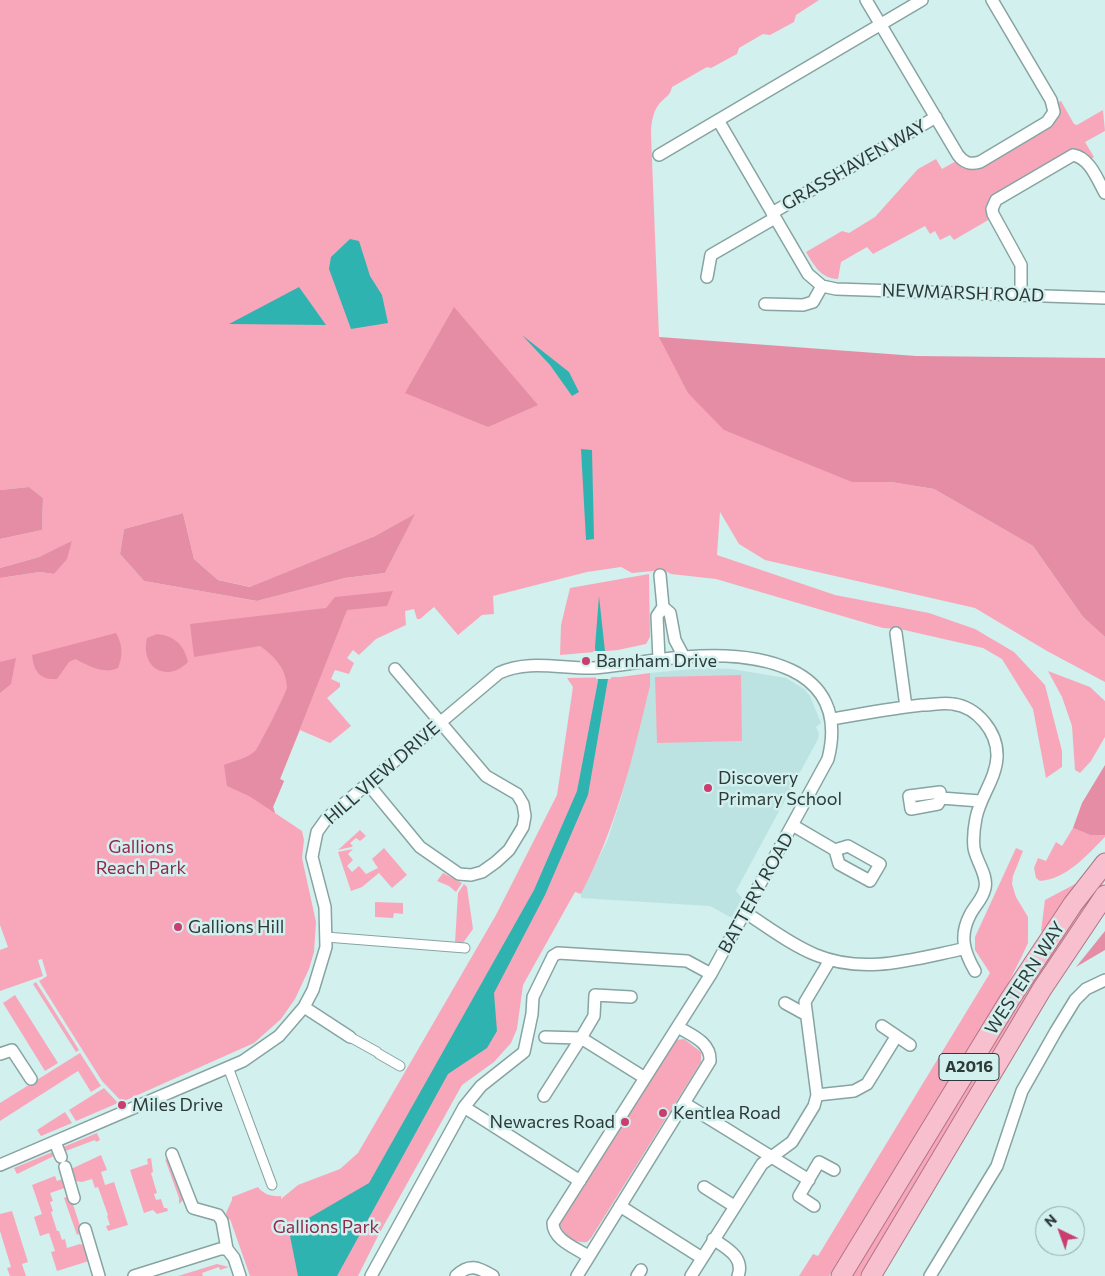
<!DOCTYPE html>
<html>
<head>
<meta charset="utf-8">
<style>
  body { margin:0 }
  #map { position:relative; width:1105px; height:1276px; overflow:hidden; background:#d1f0ee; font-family:Commissioner,sans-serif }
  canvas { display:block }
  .north { position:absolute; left:1035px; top:1206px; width:50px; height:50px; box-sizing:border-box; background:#d1f0ee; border:1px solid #90a7a6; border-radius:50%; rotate:318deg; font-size:14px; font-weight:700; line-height:20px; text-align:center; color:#2e3a39 }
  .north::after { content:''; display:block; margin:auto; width:18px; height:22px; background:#c93d6f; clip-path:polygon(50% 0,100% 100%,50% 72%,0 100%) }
</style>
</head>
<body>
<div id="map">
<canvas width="1105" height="1276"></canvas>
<div class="north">N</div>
</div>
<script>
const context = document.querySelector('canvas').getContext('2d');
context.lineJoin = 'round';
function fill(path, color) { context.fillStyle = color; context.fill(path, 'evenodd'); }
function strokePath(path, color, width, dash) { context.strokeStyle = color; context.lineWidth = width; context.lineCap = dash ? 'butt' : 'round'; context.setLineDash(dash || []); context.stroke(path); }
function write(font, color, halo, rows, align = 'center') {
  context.font = font + ' Commissioner,sans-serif'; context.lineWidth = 5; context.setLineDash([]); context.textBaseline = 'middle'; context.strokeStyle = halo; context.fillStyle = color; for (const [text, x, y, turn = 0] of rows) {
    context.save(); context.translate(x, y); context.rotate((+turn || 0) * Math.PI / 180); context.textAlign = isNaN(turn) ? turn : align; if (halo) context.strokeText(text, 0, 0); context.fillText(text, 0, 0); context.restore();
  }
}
const built = new Path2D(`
  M703,668l29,1 54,9 18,11 6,7 11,27 -5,4 3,6 -1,6 -80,148 -2,4 6,7 -10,20 -22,-12 -129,-8v-4l27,-55 13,-41 29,-112v-13z`);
const green = new Path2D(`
  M0,0h819l-23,15 -2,7 -24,13 -7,-1 -24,14 -2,6 -26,14 -4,-1 -35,20c-2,8 -4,8 -9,13 -10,8 -12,23 -12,34l8,203 193,145h39l43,7 99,57 50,71 22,20v45l-58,-31 -72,-43 -210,-48 -26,-16 -19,-32 -3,43 118,40 94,18 46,16 39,23 31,33 17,66v16l-16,11 -13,-69 -31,-50 -19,-11 -83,-19 -17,-1 -167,-49 -45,-5 -7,-4 -32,3 -11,-6 -34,5 -94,24 1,18 -12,1 -24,20 -24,-28 -14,12h-3l-3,-10 -9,2 1,14 -30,14 -17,16 -6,-5 -6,8 7,5 -5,11 -14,-4 -4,9 9,4v4l-13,11 24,28 -21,17 -30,-13 -20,49 4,2 -11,26 2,6 27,18 2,9 -2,18 14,64 -2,30 -5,17 -14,30 -14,20 -27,24 -132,59 -20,-21 -63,-100 8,-5 -5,-17 -4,1 5,16 -43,15v-41l8,-3 -8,-22v-347l40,-6 14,2 18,-32 -33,15 -39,11v-29l42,-9 1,-32 -14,-11 -29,3zM183,513l11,46 24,21 33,7 124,-51 39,-21 -29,58 -40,5 -88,23 -113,-20 -24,-27 4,-25z
  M1061,101l13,23 3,1 26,-15 2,21 -20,11 9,15 -4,3 -7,-7 -86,41 -7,25 -36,21 -4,-5 -10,5 -5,-9 -5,3 -5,-8 -52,28 -6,-7 -26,15 -3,17c-17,0 -24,-14 -32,-27l36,-21 7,2 26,-16 43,-48 18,-10 6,10 14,-8 7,6 6,2 81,-44 6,-6 1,-16z
  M649,574l1,63 -4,7 -28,6 -58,5 1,-30 9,-37z
  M1048,671l42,16 15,14v36l-14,24 -11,12 -5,-3 -3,-44 -10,-29z
  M650,673v13c-18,74 -33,140 -69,208l-6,-2 -52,93 -6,44 -6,14 -17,19 -32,23 -83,149 -21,42h-108l-20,-57 -2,1 -2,-7 6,-13v-3l26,-10c5,7 14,10 23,9v3l17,-14 42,-16 18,-16 138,-238 61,-120 16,-108 -6,-9 53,-1z
  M741,675l1,66 -85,2 -2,-66z
  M1073,828l17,7h15v2c-18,18 -38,42 -65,44l-4,-3 -2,-10 4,-10 8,3 10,-19 6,4z
  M360,830l6,6 -6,5 -4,-3 -6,5 3,3 -2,1 -13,3z
  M384,848l23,27 -15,13 -13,-15 -17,14 -11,4 -13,-39 15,-3 -5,5 5,6 -6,6 5,6 7,-6 7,8 12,-6 -6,-9z
  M1016,848l7,3 -10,25 -1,8 4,13 12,20v26l-6,13 -34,67 -159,253h-30l14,-22 5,2 172,-283 -15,-23v-13z
  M443,873l19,10 -6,9 -7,-6 -12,-5z
  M1105,873v8l-66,96 -175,299h-16l187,-301z
  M1079,882l-35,51 -3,-2 4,-31z
  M464,884l3,3 6,42 -10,14h-8l3,-50z
  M375,902l28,1v11l-9,-1 -1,5 -18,-1z
  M36,982l43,68 -3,2 -43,-68z
  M15,995l43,68 -13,8 -42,-68z
  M684,1039l17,13v10l-110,176 -4,4c-12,2 -27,-9 -28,-21l117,-181z
  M80,1053l21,33 -10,6 -13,-21 -78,50v-18z
  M104,1088l14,15 -42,18 -7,-11z
  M65,1112l7,11 -31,13 -4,-6z
  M97,1133l3,7 -4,2 -1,-2 -32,12 -2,-4z
  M55,1151l1,4 -39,19 -3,-6z
  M101,1155l6,15 -6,2 4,13 9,-3 14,43 -20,6 -2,-5 4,-1 -3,-9 1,-1 -10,-28 -3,1 -3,-9 -10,3 -6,-1 -5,-12z
  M151,1158l2,14 -2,1 6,20 -3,1 2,6 5,-1 3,9h3l1,3 -11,3 -4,-4 -9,3 -14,-43 18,-6 -1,-5z
  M165,1159l3,1 16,39 -5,5v-6z
  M55,1176l2,5 8,-3v10l-15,5 3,8 -3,1 3,9 -2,1 6,19h2l3,9 3,-1 2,9 13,-4 6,2 7,30 -4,-15 -32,10 -6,-19 4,-1 -6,-18 -9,3 -6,-19 8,-3 -10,-29z
  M68,1196l3,2 11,34 -5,3 -13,-37z
  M12,1211l16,51 -6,2 4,12h-16l-3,-8 4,-1 -11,-36v-17z
  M217,1264l12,3 -9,3 -1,-3 -17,6 1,3h-25z`);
const forest = new Path2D(`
  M454,307l84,98 -50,22 -83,-34z
  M659,337l257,19 189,2v279l-22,-20 -50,-71 -99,-57 -43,-7h-39l-128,-52 -36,-37z
  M29,487l14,11 -1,32 -42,9v-49z
  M183,513l11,46 24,21 32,7 125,-51 40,-22 -30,59 -40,5 -88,23 -113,-20 -24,-27 4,-25z
  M72,541l-5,18 -13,15 -14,-2 -40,6v-10l39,-11z
  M393,591l-6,15 -40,4 -67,169 4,2 -11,26 2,6 -26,-17 -22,-10 -3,-21c10,-4 25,-7 32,-15 4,-6 31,-58 31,-63 -1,-19 -13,-31 -27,-41l-66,11 -4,-33 136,-16 9,-11z
  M116,633c7,13 7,22 2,35 -14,7 -31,-3 -43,-9l-6,3 -12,17c-18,1 -23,-8 -25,-24z
  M157,634c17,2 27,10 31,28 -22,22 -48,5 -41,-24z
  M16,658l-5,26 -11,9v-31z
  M1105,765v70h-15l-17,-7 9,-25z
  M1105,931v19l-29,17z`);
const water = new Path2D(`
  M350,239l9,2 11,35 12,19 6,28 -37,6 -22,-60 2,-12z
  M299,287l27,38 -97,-1z
  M522,335l47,37 10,20 -7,4 -22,-31z
  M581,449l11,1 2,89 -8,1z
  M599,596l9,83 -20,116 -43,100 -51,98 3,38 -10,17 -39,26 -111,202h-39l-8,-40 12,-14 67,-39 165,-293 43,-99 21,-110 -3,-34z`);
const pier = new Path2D(`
  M593,651h15l3,28h-15z`);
const pedestrian = new Path2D(`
  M326,937l139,11
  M350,1037l27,15
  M379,1054l21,12
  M228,1067l44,118`);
const minor = new Path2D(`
  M866,0l92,155c6,8 12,10 22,7l67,-40 7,-10 -3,-12 -59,-100
  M718,120l90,154 14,12 14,3 269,9
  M659,155l263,-155
  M772,213l164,-96
  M707,277l4,-22 64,-37
  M1021,295v-30l-28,-51 -1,-5 4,-9 77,-45c17,3 24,24 32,38
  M765,304l38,1 10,-3 9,-16
  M663,607l7,6 5,27 9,17
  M896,633l10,74
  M659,659l-2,-43 6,-9 -3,-32
  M832,719c30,-5 60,-11 90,-14 10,0 21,-3 31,-1 24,3 45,28 44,53 -1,22 -17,40 -21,61 -2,10 -3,21 -2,30 2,13 14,27 11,40 -2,11 -10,17 -15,27 -11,21 -6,37 5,56
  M368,784l52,63 39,27 12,1 11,-3 14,-10 13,-12 14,-23 2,-11 -2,-12 -6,-10 -31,-18 -91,-107
  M941,798l-1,-6 -31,4 2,13 27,-5 3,-6 39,3
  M794,826l41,24
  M848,846l32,18 -10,17 -31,-17 -4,-14z
  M746,913c22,14 45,32 70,42 49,20 97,4 147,-6
  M785,1003l20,11
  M304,1007l46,30
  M882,1026l28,19
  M545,1037l36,1 13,-22 1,-21 36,2
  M0,1054l12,-4 19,29
  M817,1095l-12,-93 25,-42
  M544,1096l37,-58 64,40
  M684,1103l125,77
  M464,1107l116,74
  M55,1142l6,15
  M172,1154l21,54 25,7 4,6 5,28
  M0,1165l243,-104 36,-25 25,-29 9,-17 13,-43 -1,-40 -13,-50 5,-25 10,-14 172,-145c29,-14 63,-4 94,-5 30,-2 60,-9 91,-11 70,-6 168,7 144,102l-117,215 -158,249c0,17 23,25 35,33
  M65,1167l9,31
  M704,1187l30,19
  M620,1206l82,52
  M814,1206l-15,-10 20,-34 15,8
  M85,1229l14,47
  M713,1239c13,9 32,18 25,37
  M227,1249l7,9 6,18
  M134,1276l86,-27h7
  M371,1276l93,-169 17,-21 43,-34 8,-38 1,-17 20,-41 5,-3 129,8 24,13
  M456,1276c13,-13 22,-9 37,0
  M577,1276l133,-215c1,-19 -19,-26 -32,-34
  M637,1276l4,-6
  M691,1276l71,-112 30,-22 22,-36 3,-11 37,-4 13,-7 29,-47
  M930,1276l67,-110 25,-75 34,-60 19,-31 11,-11 19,-9`);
const primary = new Path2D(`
  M841,1276l169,-277 63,-95 32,-41
  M871,1276l171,-287 63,-94`);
const markers = [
  [586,661,5,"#c93d6f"],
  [708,788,5,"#c93d6f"],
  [178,927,5,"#c93d6f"],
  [122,1105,5,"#c93d6f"],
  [663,1113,5,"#c93d6f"],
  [625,1122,5,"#c93d6f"]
];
const shields = [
  [969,1067,60]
];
const shieldNames = [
  ["A2016",969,1067]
];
const streetNames = [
  ["GRASSHAVEN WAY",854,165,-30],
  ["NEWMARSH ROAD",963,293,2],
  ["HILL VIEW DRIVE",382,773,-41],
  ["BATTERY ROAD",756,893,-61],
  ["WESTERN WAY",1025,978,-57]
];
const poiNames = [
  ["Barnham Drive",596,661],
  ["Discovery",718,778],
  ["Primary School",718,799],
  ["Gallions Hill",188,927],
  ["Miles Drive",132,1105],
  ["Kentlea Road",673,1113],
  ["Newacres Road",615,1122,"right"]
];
const parkNames = [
  ["Gallions",141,847],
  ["Reach Park",141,868],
  ["Gallions Park",326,1227]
];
fill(built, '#bce3e1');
fill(green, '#f8a7bb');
fill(forest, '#e58da4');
fill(water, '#2fb3b0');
fill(pier, '#d1f0ee');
strokePath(pedestrian, '#87a4a2', 11);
strokePath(minor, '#87a4a2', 14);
strokePath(primary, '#ae7685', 21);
strokePath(pedestrian, '#fff', 9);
strokePath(minor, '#fff', 11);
strokePath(primary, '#f8c0ce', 19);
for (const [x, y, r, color] of markers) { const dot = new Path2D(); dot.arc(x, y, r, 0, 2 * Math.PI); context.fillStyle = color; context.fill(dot); strokePath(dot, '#d1f0ee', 2); }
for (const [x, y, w] of shields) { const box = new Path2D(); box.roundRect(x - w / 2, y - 13.5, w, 27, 4); context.fillStyle = '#d1f0ee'; context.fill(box); strokePath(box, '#2e3a39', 1); }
write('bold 16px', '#2e3a39', null, shieldNames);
write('18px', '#2e3a39', '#d1f0ee', streetNames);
write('18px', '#2e3a39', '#d1f0ee', poiNames, 'left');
write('18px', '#8f294d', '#d1f0ee', parkNames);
</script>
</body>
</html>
